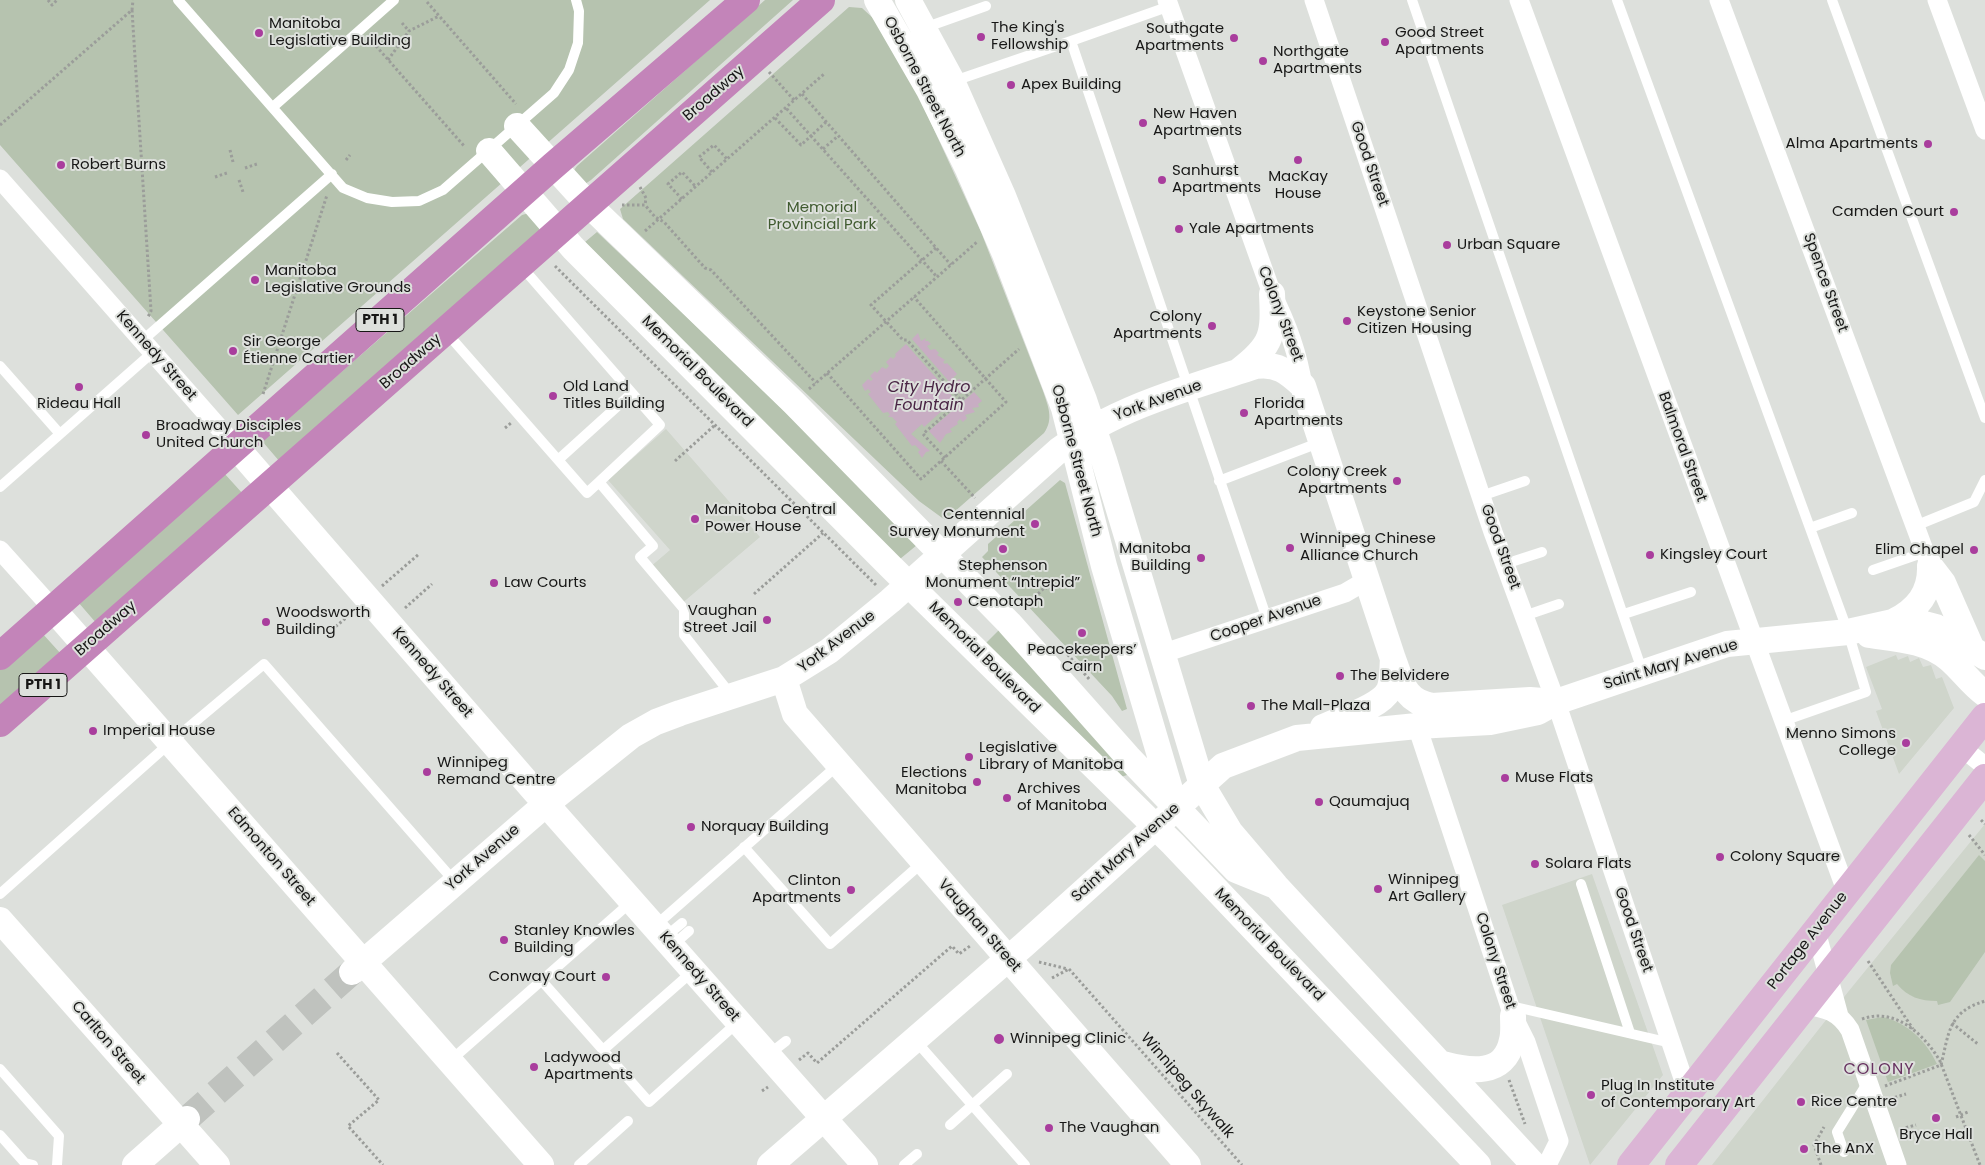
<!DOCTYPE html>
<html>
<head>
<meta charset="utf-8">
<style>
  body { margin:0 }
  canvas { display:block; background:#dde0dc }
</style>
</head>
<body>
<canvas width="1985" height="1165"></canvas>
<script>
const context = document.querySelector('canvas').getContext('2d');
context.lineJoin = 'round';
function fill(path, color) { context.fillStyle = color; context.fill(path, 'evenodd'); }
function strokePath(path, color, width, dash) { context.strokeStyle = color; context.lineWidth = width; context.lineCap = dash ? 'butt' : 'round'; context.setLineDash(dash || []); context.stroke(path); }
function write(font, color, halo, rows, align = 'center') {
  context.font = font + ' Poppins,sans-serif'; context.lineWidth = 4; context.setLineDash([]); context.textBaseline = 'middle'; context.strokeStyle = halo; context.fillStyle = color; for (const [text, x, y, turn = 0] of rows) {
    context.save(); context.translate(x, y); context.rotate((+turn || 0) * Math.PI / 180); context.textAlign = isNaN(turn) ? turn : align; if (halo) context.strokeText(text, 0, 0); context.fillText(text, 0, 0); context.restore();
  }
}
const built = new Path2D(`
  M666,429l94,108 -80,68 -31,-37 21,-18 -62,-70z
  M1896,655l2,5 10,-4 2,6 9,-4 4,9 8,-2 5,14 6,-2 12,31 -55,66 -23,-63 6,-2 -16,-42z
  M1985,824v341h-273l136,-173z
  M1592,874l71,201 -73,90 -88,-260z`);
const green = new Path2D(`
  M0,0h710l-472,415 -238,-270z
  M765,0h28l-202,180 -9,6 -10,-13 5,-7z
  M849,7l13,1 12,11 46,80 61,133 62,159c5,15 11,28 1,42l-99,87 -26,-19 -296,-282 -3,-10z
  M529,213l13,17 -262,232 -18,-21 260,-226z
  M597,232l133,126 183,179 4,8 -17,14 -315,-317z
  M224,473l19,21 -146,130 -19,-22z
  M1060,480l5,3 62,226 -5,2 -10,-15 -130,-139 6,-6v-7z
  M1001,628l124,141 2,6 -6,2 -136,-133z
  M42,633l19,21 -61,54v-38z
  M1979,855l6,6v91l-35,50 -12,3 -1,-4c-17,0 -29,-4 -40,-17l-4,2 -3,-13 1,-8z
  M1883,1017c25,6 44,25 54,47l-49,18 -22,-62z`);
const water = new Path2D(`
  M918,333l3,8 5,-3 -1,3h3l3,3 -4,2 3,4 5,-1 4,4 -2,2 8,5 -2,2 2,2 2,-1 10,11 -4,4 3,4 3,-3 10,8 -9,7 -48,-55z
  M906,344l49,55 -31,28 -2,-3 -11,10 19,17 -4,1 -4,6 -4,-6 2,-2 -5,-5 -3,1 -17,-22 2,-2 -5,-5h-4l2,-2 -2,-3 -5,1 -15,-19 3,-2 -3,-3 -3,2 -3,-6 6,-6 3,2 2,-2 -3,-3 5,-5 2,2 5,-6 4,2 3,-3 -3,-4 5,-5 2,2 3,-3 -1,-2z
  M974,392l8,9 -4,3 1,3 -7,1 3,4 -10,3 2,3 -4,4 -3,-3 -3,3 1,2 -8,5 2,3 -6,2 -6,9 -11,-12z`);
const secondaryTunnel = new Path2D(`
  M187,1119l165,-147`);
const path = new Path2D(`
  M48,0l4,5 5,-5
  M427,2l89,102
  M132,10l19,301 -3,6
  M402,23l7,8
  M376,46l89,101
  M388,60l21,-29 30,-15
  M769,72l25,28
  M802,94l149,171
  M775,118l26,27 10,-9 -25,-28
  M826,122l-15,14 126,141
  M0,125l132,-115 1,-10
  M823,149l15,-13
  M230,150l3,12
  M346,160l4,-5
  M245,168l12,-4
  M712,172l-13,-15 15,-12 13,14
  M215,177l12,-4
  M239,180l4,12
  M640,187l6,11 -1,7
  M682,199l-14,-15 14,-12 14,15
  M622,205h23l10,12 9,5 41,46 6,2 105,113
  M645,231l179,-157
  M936,248l-65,57 32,35h4l54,60
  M555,266l322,320
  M827,373l94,106 85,-77 -92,-105
  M809,389l168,-147
  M263,394l64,-199
  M505,428l6,-5
  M945,458l-22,-24 96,-85
  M675,461l40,-36
  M941,461l34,37
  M382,586l37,-32
  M754,594l69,-61
  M405,608l27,-24
  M1024,608l21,-21 3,2 5,-2v-3l-4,-4 -4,7
  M328,633l25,-21
  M1061,647l29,33
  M1981,820l4,4
  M1969,835l16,20
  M1868,961l45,68
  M1039,962l29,7
  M1069,969l173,196
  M1052,978l17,-9
  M1862,1019c33,-12 62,15 78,42l40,104
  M1952,1023l27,22
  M337,1053l42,47 -31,26 35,39
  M799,1060l9,-7 9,10 135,-117 7,8 11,-8
  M1509,1080l16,44
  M1885,1086l56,-21c8,-32 7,-53 44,-64
  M762,1091l6,-4
  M1890,1099l16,-5
  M1956,1117l12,-5
  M1901,1129l15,-4
  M1821,1165l-7,-20 10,-18`);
const lane = new Path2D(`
  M178,0l165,188 24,10 25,4 27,-1 24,-11 111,-97 15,-23 9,-27 1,-32 -3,-11
  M1412,0l231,673
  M1617,0l231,632 18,60 -83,29
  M1832,0l153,418
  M924,28l62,-22
  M1071,41l99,-35
  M954,81l117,-40 196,578
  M273,107l121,-107
  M521,266l139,159 -61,57
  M446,332l141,161 12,-11 54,64 -13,11 44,52v26l48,61
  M143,340l189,-166
  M0,366l60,68
  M558,460l74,-67
  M1219,481l102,-39
  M0,487l153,-135
  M1481,496l44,-15
  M1915,526l59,-24 11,-22
  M1810,528l42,-15
  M1505,564l37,-12
  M1873,570l52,-18
  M1624,614l67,-22
  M1524,616l35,-12
  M744,847l86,97 93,-82
  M1581,884l49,149
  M0,894l171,-152 93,-78 191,218
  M655,926l183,-161
  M665,937l17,-14
  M672,946l17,-15
  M541,980l108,122 89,-80
  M1511,1006l160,37
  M915,1040l110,125
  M603,1050l90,-79
  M768,1055l18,-14
  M450,1061l181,-159
  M0,1069l59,67 -2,29
  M950,1125l57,-51
  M0,1135l25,28 8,2
  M1844,1152l-7,-20 31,-50
  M579,1165l49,-44
  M904,1165l13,-11`);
const street = new Path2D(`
  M1167,0l105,294c15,29 26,60 31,92
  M1314,0l179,532 63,170 132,391
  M1519,0l328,893
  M1719,0l211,566
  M1937,0l48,130
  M0,179l236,268
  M0,550l53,59
  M1161,654l184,-61 24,-14
  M1417,726l96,290 13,26 33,99 -12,24
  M1961,747l24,19
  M1816,931l23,85
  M1806,1005c20,3 33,7 44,25l47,135`);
const secondary = new Path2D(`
  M877,0l52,90 39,79 37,85 59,154 40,158 70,237
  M908,0l44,81 51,115 81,204 20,60 98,325 28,47 46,54 258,279
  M517,126l71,78 206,199 215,220 119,134 108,113 37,15
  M489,151l84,97 319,320 281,276 305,321
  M1240,370c33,-25 34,-36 32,-76
  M236,447l295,340 334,378
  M1930,566l13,17 29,66
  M53,609l488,556
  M1893,622c24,-12 38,-29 37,-56
  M1869,635c28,4 57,5 80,24 13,11 22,25 36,35
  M784,679l11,35 393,451
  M1323,727c17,-8 58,-20 66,-37 4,-9 3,-21 4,-31
  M0,920l217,245
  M352,972l194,-168 85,-68 25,-14 24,-9 104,-34 45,-28 61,-50 169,-151c58,-43 129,-62 197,-84 21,-3 32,6 47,20l90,273c9,23 11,42 39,47l98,-6 26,2
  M1443,1064c26,7 62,13 69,-24 2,-7 1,-16 1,-24
  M135,1165l52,-46
  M770,1165l254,-220 199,-179 74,-28 120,-12 73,-4 48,-10 18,-10 171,-58 121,-12 45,-10h24l19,5 49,30`);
const primary = new Path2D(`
  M1631,1165l354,-448
  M1679,1165l306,-387`);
const highway = new Path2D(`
  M0,656l553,-490 193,-166
  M0,723l821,-723`);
const markers = [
  [259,33,5,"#a93d9d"],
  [981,37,5,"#a93d9d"],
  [1234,38,5,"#a93d9d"],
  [1385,42,5,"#a93d9d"],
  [1263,61,5,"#a93d9d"],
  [1011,85,5,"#a93d9d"],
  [1143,123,5,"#a93d9d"],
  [1928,144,5,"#a93d9d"],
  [1298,160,5,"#a93d9d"],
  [61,165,5,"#a93d9d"],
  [1162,180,5,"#a93d9d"],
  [1954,212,5,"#a93d9d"],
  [1179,229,5,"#a93d9d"],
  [1447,245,5,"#a93d9d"],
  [255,280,5,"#a93d9d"],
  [1347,321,5,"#a93d9d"],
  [1212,326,5,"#a93d9d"],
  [233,351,5,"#a93d9d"],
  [79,387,5,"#a93d9d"],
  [553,396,5,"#a93d9d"],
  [1244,413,5,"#a93d9d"],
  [146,435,5,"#a93d9d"],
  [1397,481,5,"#a93d9d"],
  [695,519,5,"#a93d9d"],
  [1035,524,5,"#a93d9d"],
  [1290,548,5,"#a93d9d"],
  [1003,549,5,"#a93d9d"],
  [1974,550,5,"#a93d9d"],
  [1650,555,5,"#a93d9d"],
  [1201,558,5,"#a93d9d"],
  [494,583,5,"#a93d9d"],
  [958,602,5,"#a93d9d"],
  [767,620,5,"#a93d9d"],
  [266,622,5,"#a93d9d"],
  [1082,633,5,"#a93d9d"],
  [1340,676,5,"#a93d9d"],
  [1251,706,5,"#a93d9d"],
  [93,731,5,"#a93d9d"],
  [1906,743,5,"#a93d9d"],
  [969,757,5,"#a93d9d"],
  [427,772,5,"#a93d9d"],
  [1505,778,5,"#a93d9d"],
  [977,782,5,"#a93d9d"],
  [1007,798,5,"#a93d9d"],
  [1319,802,5,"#a93d9d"],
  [691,827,5,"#a93d9d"],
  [1720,857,5,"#a93d9d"],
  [1535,864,5,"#a93d9d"],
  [1378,889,5,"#a93d9d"],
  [851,890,5,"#a93d9d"],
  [504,940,5,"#a93d9d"],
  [606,977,5,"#a93d9d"],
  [999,1039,6,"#a93d9d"],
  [534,1067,5,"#a93d9d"],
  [1591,1095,5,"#a93d9d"],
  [1801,1102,5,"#a93d9d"],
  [1936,1118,5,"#a93d9d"],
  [1049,1128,5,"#a93d9d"],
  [1804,1149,5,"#a93d9d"]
];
const shields = [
  [380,320,48],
  [43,685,48]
];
const shieldNames = [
  ["PTH 1",380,320],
  ["PTH 1",43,685]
];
const poiNames = [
  ["Manitoba",269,24],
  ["Legislative Building",269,41],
  ["The King's",991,28],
  ["Fellowship",991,45],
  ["Southgate",1224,29,"right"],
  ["Apartments",1224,46,"right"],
  ["Good Street",1395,33],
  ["Apartments",1395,50],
  ["Northgate",1273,52],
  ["Apartments",1273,69],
  ["Apex Building",1021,85],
  ["New Haven",1153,114],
  ["Apartments",1153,131],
  ["Alma Apartments",1918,144,"right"],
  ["Robert Burns",71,165],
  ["Sanhurst",1172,171],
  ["Apartments",1172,188],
  ["MacKay",1298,177,"center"],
  ["House",1298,194,"center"],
  ["Camden Court",1944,212,"right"],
  ["Yale Apartments",1189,229],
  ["Urban Square",1457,245],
  ["Manitoba",265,271],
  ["Legislative Grounds",265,288],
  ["Keystone Senior",1357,312],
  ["Citizen Housing",1357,329],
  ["Colony",1202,317,"right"],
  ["Apartments",1202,334,"right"],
  ["Sir George",243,342],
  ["Étienne Cartier",243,359],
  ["Old Land",563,387],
  ["Titles Building",563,404],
  ["Rideau Hall",79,404,"center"],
  ["Florida",1254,404],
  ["Apartments",1254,421],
  ["Broadway Disciples",156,426],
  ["United Church",156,443],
  ["Colony Creek",1387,472,"right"],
  ["Apartments",1387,489,"right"],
  ["Manitoba Central",705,510],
  ["Power House",705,527],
  ["Centennial",1025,515,"right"],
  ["Survey Monument",1025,532,"right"],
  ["Winnipeg Chinese",1300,539],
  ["Alliance Church",1300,556],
  ["Manitoba",1191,549,"right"],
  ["Building",1191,566,"right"],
  ["Elim Chapel",1964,550,"right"],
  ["Kingsley Court",1660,555],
  ["Stephenson",1003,566,"center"],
  ["Monument “Intrepid”",1003,583,"center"],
  ["Law Courts",504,583],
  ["Cenotaph",968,602],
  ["Vaughan",757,611,"right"],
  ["Street Jail",757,628,"right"],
  ["Woodsworth",276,613],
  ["Building",276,630],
  ["Peacekeepers’",1082,650,"center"],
  ["Cairn",1082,667,"center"],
  ["The Belvidere",1350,676],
  ["The Mall-Plaza",1261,706],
  ["Imperial House",103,731],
  ["Menno Simons",1896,734,"right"],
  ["College",1896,751,"right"],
  ["Legislative",979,748],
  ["Library of Manitoba",979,765],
  ["Winnipeg",437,763],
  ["Remand Centre",437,780],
  ["Elections",967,773,"right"],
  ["Manitoba",967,790,"right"],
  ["Muse Flats",1515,778],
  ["Archives",1017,789],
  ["of Manitoba",1017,806],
  ["Qaumajuq",1329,802],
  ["Norquay Building",701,827],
  ["Colony Square",1730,857],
  ["Solara Flats",1545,864],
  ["Winnipeg",1388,880],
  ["Art Gallery",1388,897],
  ["Clinton",841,881,"right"],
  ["Apartments",841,898,"right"],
  ["Stanley Knowles",514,931],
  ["Building",514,948],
  ["Conway Court",596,977,"right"],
  ["Winnipeg Clinic",1010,1039],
  ["Ladywood",544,1058],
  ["Apartments",544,1075],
  ["Plug In Institute",1601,1086],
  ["of Contemporary Art",1601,1103],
  ["Rice Centre",1811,1102],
  ["The Vaughan",1059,1128],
  ["Bryce Hall",1936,1135,"center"],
  ["The AnX",1814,1149]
];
const streetNames = [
  ["Osborne Street North",924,87,62],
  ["Broadway",714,94,-41],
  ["Good Street",1369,164,71],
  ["Spence Street",1825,283,70],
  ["Colony Street",1280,314,69],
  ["Kennedy Street",156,356,49],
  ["Broadway",411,362,-41],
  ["Memorial Boulevard",697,372,45],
  ["York Avenue",1158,401,-20],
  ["Balmoral Street",1682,447,70],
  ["Osborne Street North",1076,461,75],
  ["Good Street",1500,547,70],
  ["Cooper Avenue",1266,619,-19],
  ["Broadway",106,629,-41],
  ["York Avenue",837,642,-37],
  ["Memorial Boulevard",984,658,45],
  ["Saint Mary Avenue",1671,665,-17],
  ["Kennedy Street",432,673,49],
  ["Saint Mary Avenue",1126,853,-42],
  ["Edmonton Street",271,857,49],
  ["York Avenue",483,858,-41],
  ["Vaughan Street",979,926,49],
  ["Good Street",1633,930,71],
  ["Portage Avenue",1808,941,-52],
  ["Memorial Boulevard",1269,945,46],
  ["Colony Street",1495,961,72],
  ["Kennedy Street",699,977,49],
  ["Carlton Street",108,1043,49],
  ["Winnipeg Skywalk",1187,1086,49]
];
const parkNames = [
  ["Memorial",822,208],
  ["Provincial Park",822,225]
];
const waterNames = [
  ["City Hydro",929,388],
  ["Fountain",929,406]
];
const neighbourhoodNames = [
  ["COLONY",1879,1070]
];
fill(built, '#cfd5cb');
fill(green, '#b6c3af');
fill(water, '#c8adc3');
strokePath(secondaryTunnel, '#bfc2be', 26, [26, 13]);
strokePath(path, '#9b9d9a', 3, [2.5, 2.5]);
strokePath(lane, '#fff', 10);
strokePath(street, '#fff', 19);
strokePath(secondary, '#fff', 26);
strokePath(primary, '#dbb5d5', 28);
strokePath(highway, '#c384b9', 28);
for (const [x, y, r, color] of markers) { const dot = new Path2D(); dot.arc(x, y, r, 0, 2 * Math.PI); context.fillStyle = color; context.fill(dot); strokePath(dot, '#dde0dc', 2); }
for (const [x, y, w] of shields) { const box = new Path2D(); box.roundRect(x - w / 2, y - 11.5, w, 23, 4); context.fillStyle = '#dde0dc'; context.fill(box); strokePath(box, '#171716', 1); }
write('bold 14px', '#171716', null, shieldNames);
write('15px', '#171716', '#dde0dc', poiNames, 'left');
write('15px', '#171716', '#dde0dc', streetNames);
write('15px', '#405b30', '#dde0dc', parkNames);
write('italic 16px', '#492444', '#dde0dc', waterNames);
context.letterSpacing = '1px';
write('16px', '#673260', '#dde0dc', neighbourhoodNames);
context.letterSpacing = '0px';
</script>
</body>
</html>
